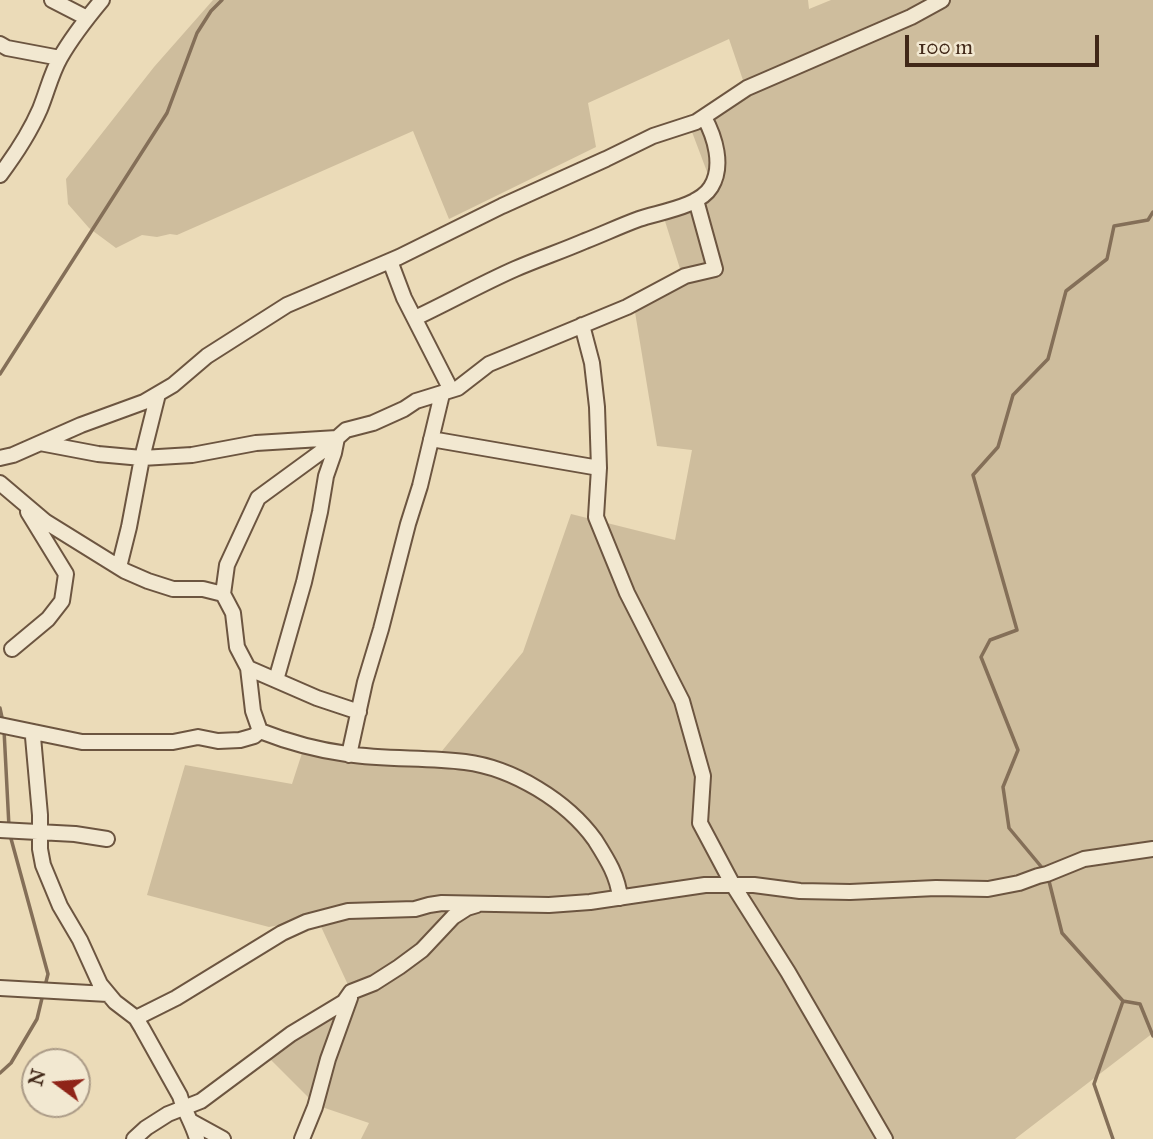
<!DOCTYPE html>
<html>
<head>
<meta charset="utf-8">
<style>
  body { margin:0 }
  #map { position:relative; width:1153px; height:1139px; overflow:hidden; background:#ebdbb8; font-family:"IM FELL Great Primer",serif }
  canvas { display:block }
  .north { position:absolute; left:21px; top:1048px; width:70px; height:70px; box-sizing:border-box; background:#f2e8d1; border:2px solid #ab9b87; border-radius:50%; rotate:286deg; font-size:19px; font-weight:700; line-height:28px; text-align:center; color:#412818 }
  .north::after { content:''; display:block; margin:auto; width:24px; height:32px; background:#8f2418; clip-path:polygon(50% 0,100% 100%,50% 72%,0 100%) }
  .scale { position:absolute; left:905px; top:35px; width:194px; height:32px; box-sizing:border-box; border:4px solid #412818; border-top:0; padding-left:9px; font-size:21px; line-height:24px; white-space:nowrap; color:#412818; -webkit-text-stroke:5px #f2e8d1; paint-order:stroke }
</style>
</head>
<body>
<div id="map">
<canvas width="1153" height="1139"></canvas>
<div class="north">N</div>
<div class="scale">100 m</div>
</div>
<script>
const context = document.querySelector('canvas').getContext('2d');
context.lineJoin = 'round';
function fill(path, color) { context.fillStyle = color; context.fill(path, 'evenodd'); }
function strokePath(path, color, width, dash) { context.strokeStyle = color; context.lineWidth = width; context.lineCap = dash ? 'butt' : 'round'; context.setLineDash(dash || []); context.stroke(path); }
const green = new Path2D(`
  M213,0h595l1,9 22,-9h322v1033l-138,106h-654l8,-16 -53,-18 -54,-54 87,-64 -32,-69 -48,9 -122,-32 38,-130 107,19 12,-37 133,10 86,-105 48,-138 104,26 17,-90 -35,-4 -23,-140 48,-31 -18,-57 48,-33 -23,-61 57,-35 -17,-50 -141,64 8,44 -147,72 -36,-88 -236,104 -7,-1 -13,3 -15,-2 -26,13 -27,-20 -21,-24 -2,-25 88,-112z`);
const stream = new Path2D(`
  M0,374l167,-261 30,-80 14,-22 11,-11
  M0,708l3,14
  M4,730l5,97
  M10,835l38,139 -3,12
  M1044,870l-35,-42 -6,-41 15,-37 -37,-93 9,-17 27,-10 -44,-155 25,-28 15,-52 35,-36 18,-68 41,-32 7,-33 34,-6 5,-8
  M1048,877l14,56 61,68 -29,83 19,55
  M1123,1001l17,3 13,32
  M0,1073l11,-10 26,-44 6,-25`);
const street = new Path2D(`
  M52,0l35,18
  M0,44l7,4 53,10
  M0,175c15,-20 30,-43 40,-66 7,-17 11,-35 20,-51 12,-21 27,-40 42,-58
  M390,261l14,37 47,92
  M415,318c34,-16 66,-34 100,-49 23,-10 47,-18 70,-28 18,-7 35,-15 54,-22 20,-7 60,-12 72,-32 13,-21 4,-50 -7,-70
  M582,325l10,38 5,44 2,61 -3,49 31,76 55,108 21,75 -3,47 33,62 55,87 97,167
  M431,439l168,29
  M40,443l58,11 44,4 50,-3 64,-12 81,-5 9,-8 27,-7 31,-14 12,-8 42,-13 31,-24 138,-57 58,-31 30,-7 -19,-69
  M0,458l13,-3 68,-30 63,-23 29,-17 34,-29 80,-51 112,-48 103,-51 104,-47 47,-23 43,-14 51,-34 164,-71 31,-17
  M0,483l46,39 79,49 23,10 25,8h30l20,5 10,19 4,34 11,21 69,30 42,14
  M119,567l10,-40 13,-69 16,-64
  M223,594l4,-29 31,-67 78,-57
  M12,649l36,-30 14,-18 4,-27 -38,-62
  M248,668l5,43 7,20
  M276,680l28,-98 16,-70 6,-36 8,-23 3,-15
  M0,725l82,17h91l25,-5 20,4 22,-1 14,-4 6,-5
  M260,731c28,11 57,19 87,23 39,6 79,3 118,8 48,6 102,39 130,78 12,19 23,36 25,58
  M34,732l-1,5 7,78v34l3,16 17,41 20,34 20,44 15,18 21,16 6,10 38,68c4,15 13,28 17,43
  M349,755l16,-73 16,-53 27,-105 12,-38 22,-92
  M0,830l75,4 32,5
  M0,988l108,6
  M136,1018l40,-20 106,-65 24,-11 42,-11 67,-2 14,-4 13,-2 107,2 41,-3 115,-17h49l46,6 50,1 86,-4 52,1 31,-6 19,-7 9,-2 37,-15 69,-10
  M192,1122l31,17
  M134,1139l12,-11 22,-14 33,-13 90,-67 53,-32 7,-10 23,-9 25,-16 23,-17 31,-33 14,-9 10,-3
  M302,1139l13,-32 13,-48 22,-61`);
fill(green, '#cebd9d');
strokePath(stream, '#846f58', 3.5);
strokePath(street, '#6c5540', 18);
strokePath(street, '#f2e8d1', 14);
</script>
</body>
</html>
